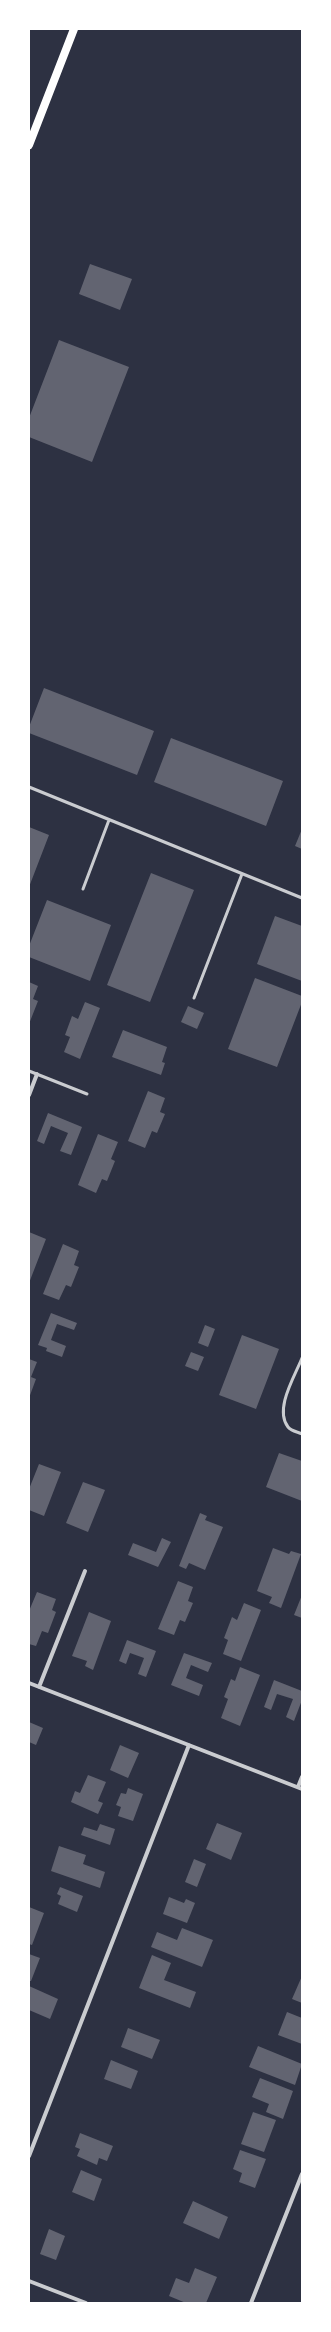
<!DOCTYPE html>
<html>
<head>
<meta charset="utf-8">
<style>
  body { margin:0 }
  #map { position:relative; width:331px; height:2332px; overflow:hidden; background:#2d3142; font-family:"Fira Sans Condensed",sans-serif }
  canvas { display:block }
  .frame { position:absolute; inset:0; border:30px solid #fff; pointer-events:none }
</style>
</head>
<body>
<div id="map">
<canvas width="331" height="2332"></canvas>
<div class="frame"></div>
</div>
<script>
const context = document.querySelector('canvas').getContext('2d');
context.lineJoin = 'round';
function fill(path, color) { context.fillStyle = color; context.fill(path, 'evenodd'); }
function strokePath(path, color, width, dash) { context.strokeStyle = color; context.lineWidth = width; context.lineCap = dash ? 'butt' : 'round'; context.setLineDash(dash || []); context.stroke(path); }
const building = new Path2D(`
  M90,264l42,15 -12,31 -41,-16z
  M59,340l70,27 -37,95 -63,-25v-19z
  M44,688l110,43 -17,44 -108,-42v-6z
  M171,738l112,43 -17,45 -112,-44z
  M29,827l20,8 -20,52z
  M302,829v20l-7,-3z
  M151,873l43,17 -44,112 -43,-17z
  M47,900l64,25 -21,56 -61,-24v-11z
  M275,916l27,10v55l-45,-17z
  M255,978l47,18v6l-25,65 -49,-18z
  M29,982l9,4 -5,13 5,2 -9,23z
  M85,1002l15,6 -20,51 -16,-7 6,-15 -5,-2 7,-19 6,3z
  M188,1006l16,7 -7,16 -16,-7z
  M123,1030l44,17 -5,15 3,1 -4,12 -49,-18z
  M148,1091l17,7 -5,14 5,2 -8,19 -5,-2 -7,17 -17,-7z
  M48,1113l34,14 -11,28 -11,-4 8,-18 -17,-7 -7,18 -7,-3z
  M98,1134l20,8 -7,17 4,2 -8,20 -5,-2 -6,14 -18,-8z
  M29,1232l17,7 -17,44z
  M63,1244l16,7 -5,14 5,2 -8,20 -5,-2 -7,15 -16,-6z
  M51,1313l26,10 -3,7 -17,-6 -6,16 15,6 -4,11 -16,-6 1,-3 -9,-3z
  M205,1325l10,4 -7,18 -10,-4z
  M242,1335l37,14 -23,60 -37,-14z
  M191,1352l13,5 -6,14 -13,-5z
  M29,1359l8,3 -6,15 5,2 -7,19z
  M279,1453l23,8v40l-36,-14z
  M39,1464l22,8 -17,44 -15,-6v-21z
  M83,1482l22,8 -17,42 -22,-9z
  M200,1513l7,3 -2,4 18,7 -18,43 -16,-7 -3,6 -7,-3z
  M162,1538l9,4 -13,25 -30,-12 5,-12 23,9z
  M273,1548l16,6 2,-3 10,3 -20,54 -12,-5 3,-6 -15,-6z
  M178,1581l15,6 -5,14 5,2 -8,19 -5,-2 -6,15 -16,-6z
  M37,1592l19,7 -4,11 4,2 -8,21 -6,-2 -6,15 -7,-2v-33z
  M302,1595v23l-8,-3z
  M244,1603l17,7 -20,51 -18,-7 5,-14 -4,-2 8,-21 5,3z
  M89,1612l22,9 -18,49 -8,-4 2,-5 -15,-5z
  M127,1640l29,11 -10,26 -8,-3 6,-16 -14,-5 -4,11 -7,-3z
  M184,1653l28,10 -4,9 -17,-7 -5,13 17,7 -4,11 -28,-11z
  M240,1667l20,8 -20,51 -19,-8 7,-19 -4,-2 7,-18 4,2z
  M274,1680l28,11v9l-8,21 -8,-4 7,-18 -16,-5 -6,16 -7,-3z
  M29,1722l14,6 -7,17 -7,-3z
  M120,1745l19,8 -11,25 -18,-8z
  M88,1775l18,7 -8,19 5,2 -5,11 -27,-12 4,-11 5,2z
  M128,1788l15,6 -10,27 -15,-5 3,-9 -5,-2 5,-12 5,1z
  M217,1823l25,10 -11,27 -25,-11z
  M100,1824l15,5 -5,16 -29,-10 3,-8 13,4z
  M59,1846l27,9 -3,9 22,8 -5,16 -49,-17z
  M194,1859l12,5 -9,23 -12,-5z
  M60,1887l23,9 -6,16 -19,-8 3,-8 -4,-2z
  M169,1897l15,6 2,-4 9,4 -8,20 -24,-9z
  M29,1907l15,6 -12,32 -3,-1z
  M182,1928l31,12 -11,27 -51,-20 6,-15 20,8z
  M29,1954l11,4 -9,23h-2z
  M152,1955l19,8 -7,17 32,12 -6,16 -51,-20z
  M302,1976v27l-10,-4z
  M29,1986l29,13 -8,20 -21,-9z
  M287,2012l15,6v26l-24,-9z
  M128,2028l32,12 -8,19 -31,-12z
  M258,2046l44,18 -7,21 -46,-18z
  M111,2060l27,11 -7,18 -27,-10z
  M260,2078l33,13 -10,28 -17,-7 3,-8 -17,-7z
  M253,2112l23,8 -12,32 -23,-8z
  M80,2133l33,13 -6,15 -8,-3 -2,7 -20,-9 3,-7 -5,-2z
  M240,2150l26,9 -11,29 -16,-6 3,-9 -9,-4z
  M81,2170l21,9 -8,22 -22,-9z
  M193,2201l35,16 -9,22 -36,-16z
  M49,2229l16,7 -9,24 -16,-6z
  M195,2268l22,9 -11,26h-20l-17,-7 7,-18 13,5z`);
const service = new Path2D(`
  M29,787l273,111
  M83,889l26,-69
  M194,998l48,-124
  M29,1071l58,23
  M302,1358c-7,18 -28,51 -14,69 3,4 10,5 14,7`);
const minor = new Path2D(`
  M29,1095l8,-21
  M29,1683l273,106
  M39,1687l46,-116
  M298,1787l4,-10
  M29,2156l160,-411
  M29,2281l57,22
  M251,2303l51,-129`);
const secondary = new Path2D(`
  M29,145l45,-116`);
fill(building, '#626471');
strokePath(service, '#caccd0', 3);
strokePath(minor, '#caccd0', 4);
strokePath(secondary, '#fff', 8);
</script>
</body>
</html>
